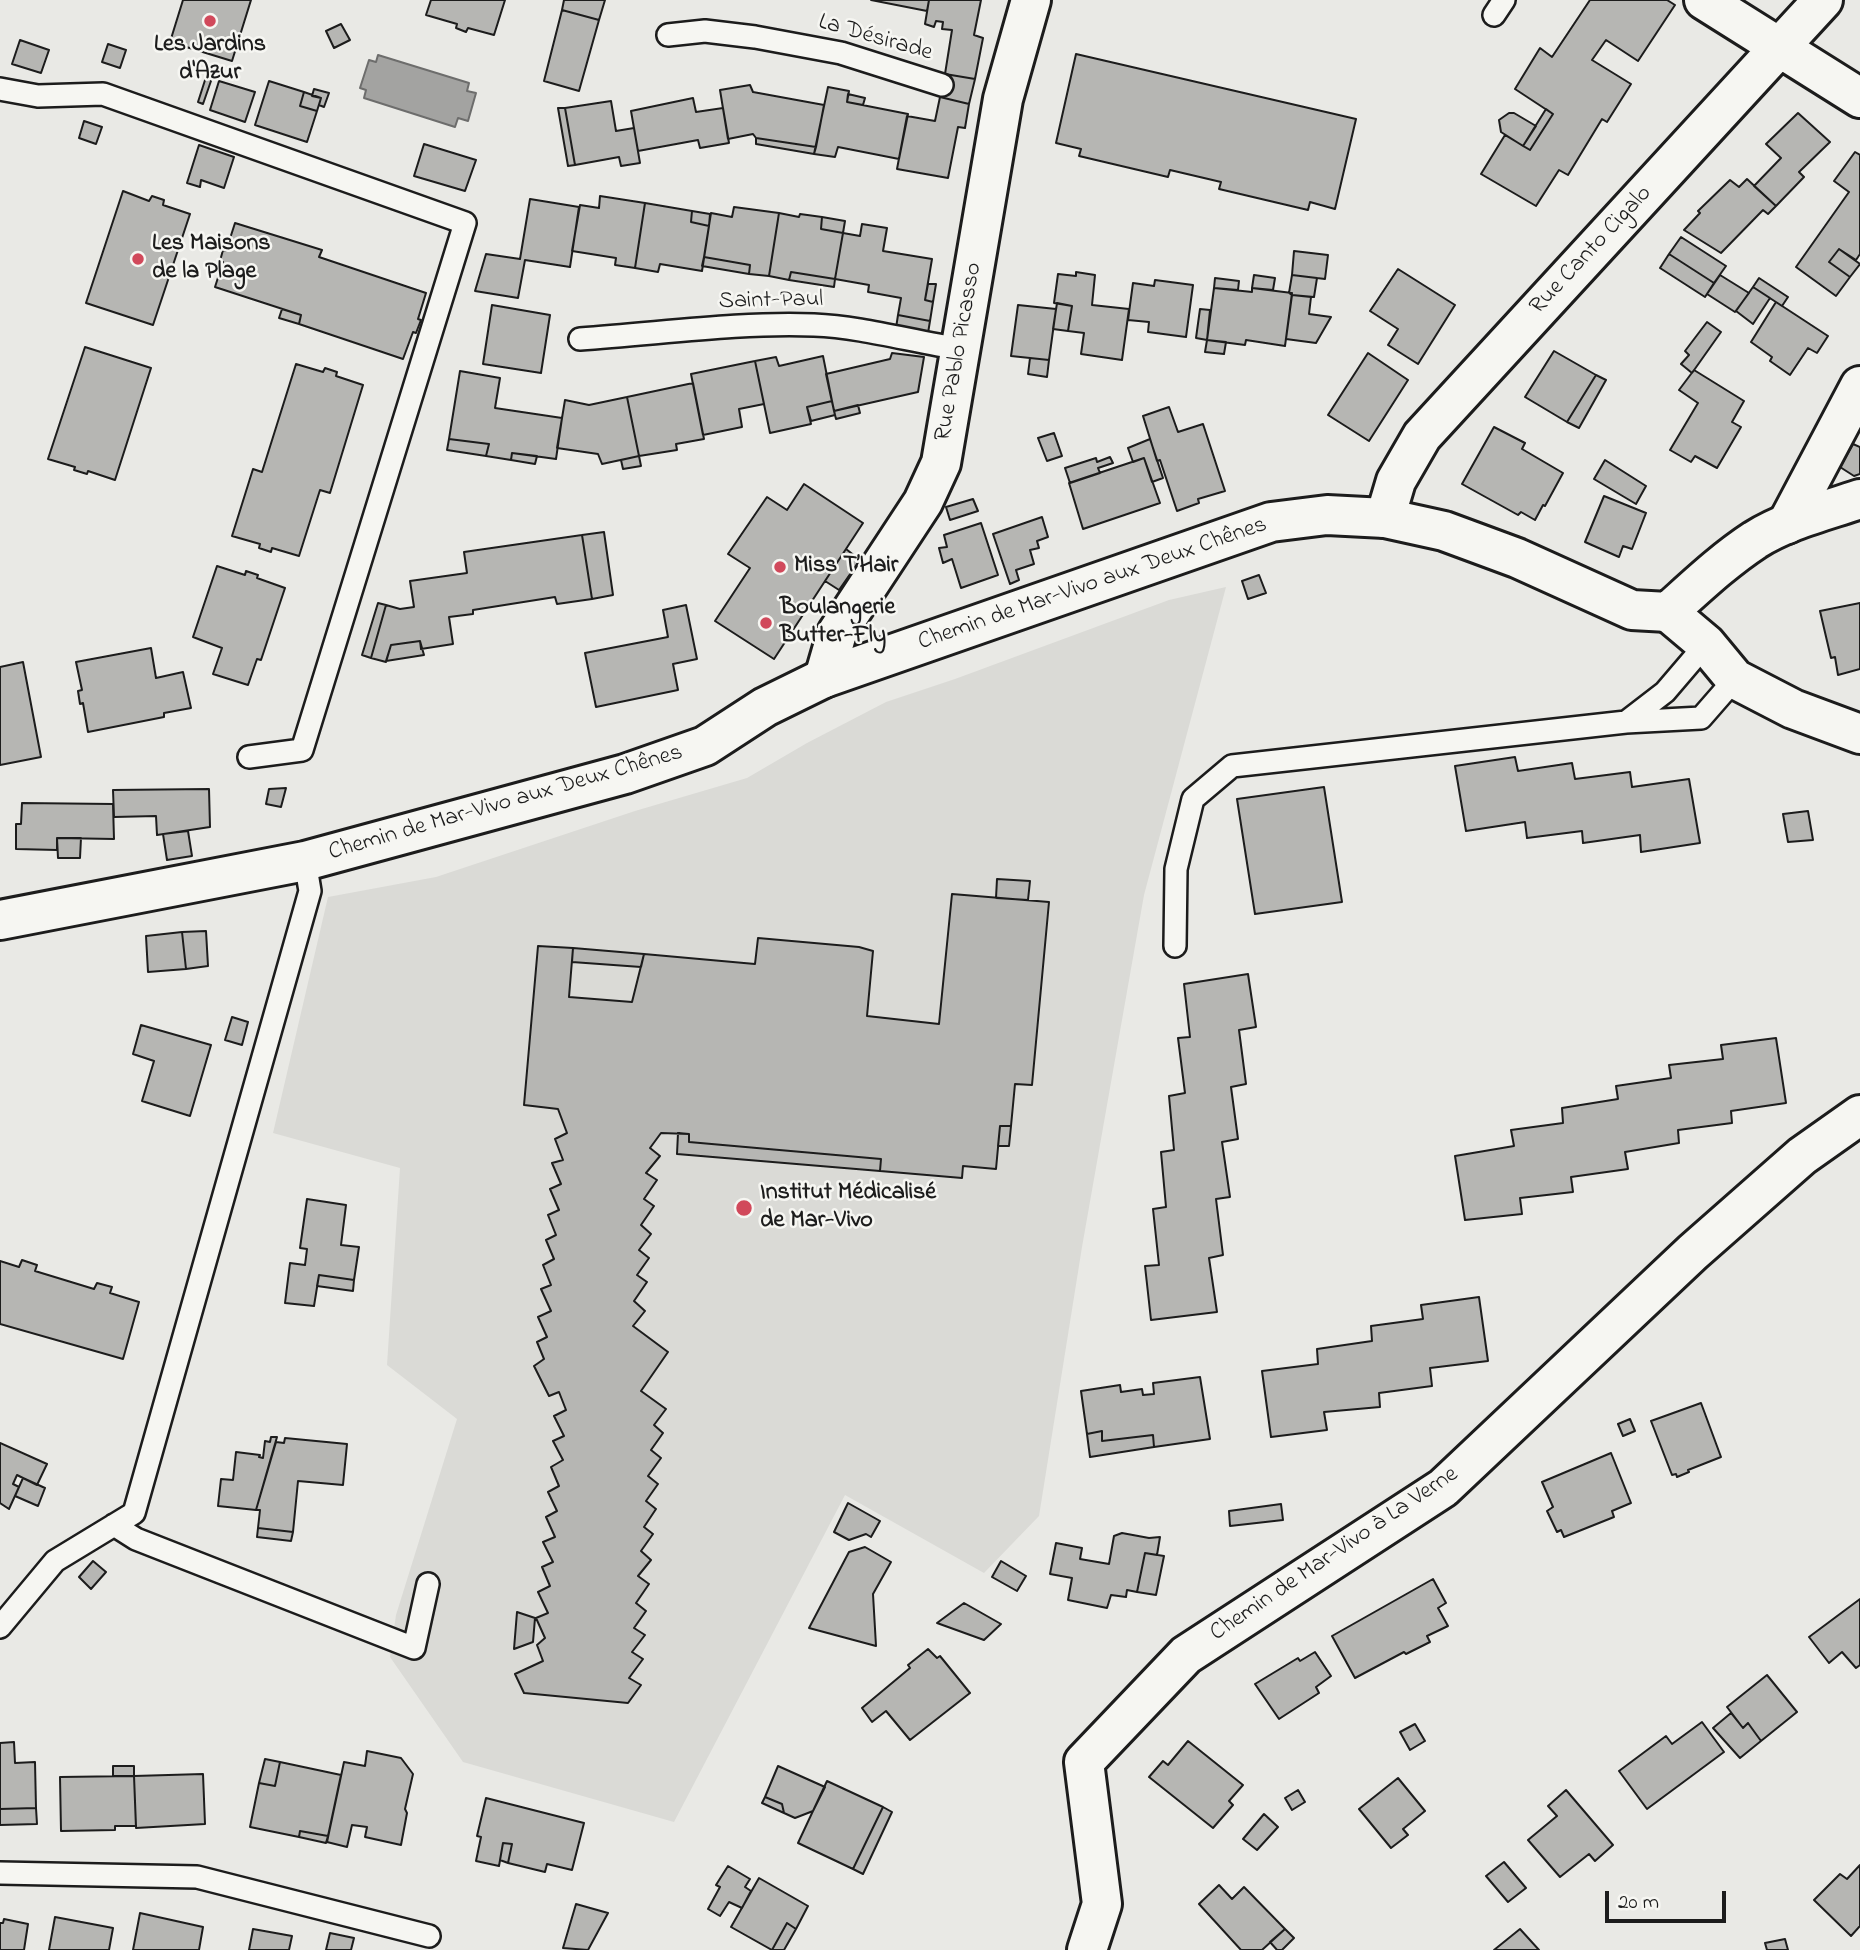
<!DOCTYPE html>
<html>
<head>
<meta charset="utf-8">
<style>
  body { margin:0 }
  #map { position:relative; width:1860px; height:1950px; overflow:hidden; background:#e9e9e5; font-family:"Indie Flower",sans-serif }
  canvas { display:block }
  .scale { position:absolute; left:1605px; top:1891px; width:121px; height:32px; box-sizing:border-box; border:4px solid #1c1c1c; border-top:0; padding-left:9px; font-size:21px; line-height:24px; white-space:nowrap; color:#1c1c1c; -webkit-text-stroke:5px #f6f6f2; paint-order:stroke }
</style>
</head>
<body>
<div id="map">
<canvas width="1860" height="1950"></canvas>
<div class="scale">20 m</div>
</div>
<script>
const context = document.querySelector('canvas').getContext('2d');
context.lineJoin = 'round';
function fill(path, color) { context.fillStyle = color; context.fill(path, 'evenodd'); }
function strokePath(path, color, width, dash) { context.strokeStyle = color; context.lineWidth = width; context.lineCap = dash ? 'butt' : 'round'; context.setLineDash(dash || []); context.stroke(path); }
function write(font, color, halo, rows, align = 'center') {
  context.font = font + ' "Indie Flower",sans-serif'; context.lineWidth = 5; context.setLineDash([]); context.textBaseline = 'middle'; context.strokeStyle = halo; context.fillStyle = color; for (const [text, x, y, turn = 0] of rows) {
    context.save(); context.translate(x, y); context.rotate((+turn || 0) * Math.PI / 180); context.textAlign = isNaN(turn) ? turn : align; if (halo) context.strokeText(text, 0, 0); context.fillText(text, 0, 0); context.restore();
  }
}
const built = new Path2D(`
  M1226,587l-82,308 -62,352 -43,269 -55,57 -139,-78 -171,327 -211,-60 -73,-105 6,-42 61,-196 -70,-54 13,-197 -127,-35 55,-236 108,-20 199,-66 112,-33 60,-35 79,-41 69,-23 214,-79z`);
const water = new Path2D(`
  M378,55l91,28 -2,8 9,2 -8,28 -10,-3 -3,9 -91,-29 2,-8 -6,-2 9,-28 7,2z`);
const building = new Path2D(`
  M183,0h68l-19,61 -62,-19z
  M431,0h74l-11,35 -26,-7 -2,4 -10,-4 1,-4 -31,-9z
  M564,0h41l-6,20 -37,-10z
  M871,0h58l-2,11z
  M929,0h52l-7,35 9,3 -8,41 -30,-5 7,-44 -10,-1 1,-7 -7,-1 -2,6 -9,-3z
  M1590,0h77l8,5 -37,56 -32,-21 -14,20 39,24 -24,38 -5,-3 -34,56 -9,-5 -23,36 -55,-32 24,-39 25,15 23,-36 -38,-25 25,-41 12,9z
  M562,10l37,10 -20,71 -35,-10z
  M341,24l9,16 -16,8 -8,-17z
  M20,40l29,10 -8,23 -29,-9z
  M108,44l18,6 -6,18 -18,-6z
  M1076,54l280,65 -21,90 -25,-7 -2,8 -89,-21 2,-7 -51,-12 -2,7 -89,-21 2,-7 -25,-6z
  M945,74l30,5 -6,25 -29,-7z
  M206,77l6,1 -9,26 -5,-2z
  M219,81l36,11 -10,30 -35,-12z
  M269,81l35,11 -4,14 17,5 -10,31 -52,-17z
  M750,85l3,7 71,13 -8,42 -60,-9 -3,-4 -25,5 -8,-49z
  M828,87l21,4 -2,11 61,12 -9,45 -61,-12 -3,10 -21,-3z
  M314,89l15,4 -5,14 -5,-2 2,-7 -9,-2z
  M304,92l17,6 -4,13 -17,-5z
  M848,94l17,4 -2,7 -16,-3z
  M940,97l29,7 -4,24 -7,-1 -10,51 -51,-9 10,-53 28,5z
  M693,98l3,14 27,-4 6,35 -29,5 -2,-8 -60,11 -7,-40z
  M611,101l5,30 18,-3 6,35 -19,3 -2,-9 -44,8 -10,-57z
  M558,108h7l10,57 -7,1z
  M1546,109l7,5 -23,36 -7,-4z
  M1509,113h5l22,13 -13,20 -22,-14 -2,-12z
  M1798,113l32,29 -31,30 5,5 -28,29 -22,-20 27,-28 -15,-14z
  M84,121l18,6 -6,17 -17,-6z
  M756,138l60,9 -2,7 -58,-10z
  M424,144l52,16 -11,31 -51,-15z
  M199,145l35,12 -10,31 -23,-8 -1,7 -13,-4z
  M1855,152l5,3v99l-4,6 -17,-11 -10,13 21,15 -14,19 -40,-29 53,-75 -15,-11z
  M1747,179l29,27 -8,8 -5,-4 -42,43 -37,-23 16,-17 -2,-2 32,-31 9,7z
  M123,191l26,10 3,-5 12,4 -1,5 27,9 -37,111 -67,-22z
  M600,196l45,7 -10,65 -20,-3 1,-7 -44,-7 8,-46 19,3z
  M530,199l49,8 -9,60 -45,-7 -7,38 -43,-7 11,-37 34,5z
  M645,203l47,8 -1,11 18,4 -7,45 -42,-7 -2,8 -23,-4z
  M734,207l45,6 -10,63 -20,-2 1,-9 -46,-8 7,-44 21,4z
  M692,211l18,3 -1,12 -18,-4z
  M779,213l20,4 1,-3 22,3 -1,12 22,4 -8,46 -44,-7 -2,8 -20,-4z
  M822,217l23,4 -2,12 -22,-4z
  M235,223l87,27 -3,7 107,36 -8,26 3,1 -5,13 -3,-1 -10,27 -104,-35 2,-9 -86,-28 8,-25 -3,-1 3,-11 3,1z
  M862,224l25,4 -4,23 49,8 -7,41 8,2 -3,19 -32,-6 3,-17 -33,-6 1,-7 -34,-6 8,-46 17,3z
  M1681,237l45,29 -12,17 -45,-29z
  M1839,249l21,15 -10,13 -21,-15z
  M1294,251l34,4 -3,24 -33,-4z
  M1669,254l45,29 -9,14 -45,-29z
  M704,257l46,8 -1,9 -47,-8z
  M1398,269l57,36 -37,59 -30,-19 10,-16 -28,-18z
  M791,272l44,7 -1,8 -45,-7z
  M1076,272l19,3 -3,30 37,4 -7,51 -41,-6 3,-21 -16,-2 4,-25 -18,-3 4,-29 18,2z
  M1254,275l21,3 -2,12 -21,-2z
  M1292,275l25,3 -3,19 -22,-2 -3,-2z
  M1720,275l29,18 -14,19 -28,-18z
  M1215,278l24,3 -1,9 -24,-2z
  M1759,278l29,19 -6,9 -29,-19z
  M1155,280l38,5 -7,52 -38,-5 1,-10 -21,-2 5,-37 21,3z
  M928,284h8l-3,18 -8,-2z
  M1753,287l17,11 -17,26 -17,-13z
  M1214,288l38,4v-4l40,5 -7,53 -39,-6 -1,5 -38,-5z
  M1292,295l19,2 -2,17 22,3 -15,26 -30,-4z
  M1776,302l52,34 -11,17 -9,-5 -18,27 -20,-14 2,-4 -21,-15z
  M1057,303l15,3 -4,25 -15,-2z
  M492,305l58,10 -9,58 -58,-9z
  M1018,305l38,4 -7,51 -38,-4z
  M282,309l19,6 -2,9 -20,-6z
  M1200,309l10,1 -3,30 -11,-2z
  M898,315l32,6 -2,12 -32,-5z
  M1707,322l14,10 -29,41 -11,-9 8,-9 -4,-4z
  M1207,340l19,2 -2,12 -19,-2z
  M85,347l66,21 -36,112 -27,-9 -1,3 -13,-4 1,-3 -27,-8z
  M1554,351l42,24 -29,47 -42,-25z
  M892,353l32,4 -6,35 -84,19 -8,-37 64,-15z
  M1368,353l40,27 -39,61 -41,-26z
  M823,356l9,45 -25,6 4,17 -41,9 -15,-72 21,-4 3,9z
  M1030,358l19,2 -2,17 -19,-3z
  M755,361l9,43 -25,5 3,18 -39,8 -12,-61z
  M296,364l27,8 2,-4 12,4 -1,4 27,9 -33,108 -10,-3 -21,66 -27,-8 -1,4 -12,-4 1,-4 -28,-8 21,-67 9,3z
  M1694,370l50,31 -12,21 9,5 -24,41 -22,-12 -4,6 -21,-12 28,-47 -19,-13z
  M460,371l40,7 -5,30 67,10 -6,41 -44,-6 -1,7 -25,-4 3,-12 -40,-5z
  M1596,375l10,5 -27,48 -12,-6z
  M693,383l11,56 -28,5 1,6 -38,6 -12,-59z
  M627,397l12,59 -37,8 -4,-10 -41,-6 8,-48 24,5z
  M832,401l3,14 -24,6 -4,-14z
  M858,405l2,8 -24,6 -2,-8z
  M1169,407l9,25 25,-8 22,67 -27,8 1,4 -22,8 -17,-51 -3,1 -14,-45z
  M1494,427l31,16 -3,6 41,24 -18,33 -2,-1 -8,15 -14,-8 -3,3 -56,-31z
  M1054,433l8,23 -15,5 -9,-23z
  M449,439l40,5 -3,12 -39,-6z
  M1150,439l13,39 -11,4 -8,-24 -11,4 -5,-14z
  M1853,444l7,3v27l-6,2 -14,-9z
  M512,453l25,3 -2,8 -24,-4z
  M639,456l2,10 -18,3 -2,-9z
  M1110,457l3,6 -15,5 2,5 -30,10 -5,-15 31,-10 1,4z
  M1144,458l16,45 -77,26 -14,-46z
  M1605,460l41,26 -10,18 -42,-25z
  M804,484l59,39 -89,136 -59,-38 35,-53 -22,-14 39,-57 20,13z
  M1604,496l42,17 -14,36 -9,-3 -4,11 -34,-15z
  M973,499l5,12 -28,9 -4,-13z
  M1042,517l6,20 -11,4 2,7 -9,2 4,14 -18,6 3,10 -9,4 -17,-50z
  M981,523l17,52 -37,13 -9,-29 -9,4 -4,-15 8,-1 -3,-12z
  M604,532l9,63 -21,4 -10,-64z
  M582,535l10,64 -35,5 -2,-7 -82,13v4l-24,3 4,27 -32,5 -1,-8 -29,4 -5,17 -15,-4 15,-53 14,4 14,-2 -4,-26 57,-8 -3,-21z
  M846,549l14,11 -21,30 -14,-9z
  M217,566l28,9 1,-4 12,4 -1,3 28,10 -24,72 -4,-1 -9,26 -35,-11 9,-26 -29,-11z
  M1259,575l7,18 -18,6 -6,-18z
  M378,603l8,2 -15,53 -9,-3z
  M1860,603v66l-22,6 -3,-18 -4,1 -11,-47z
  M686,605l11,54 -24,5 5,26 -82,17 -11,-54 83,-16 -5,-27z
  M420,641l4,14 -38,6 5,-16z
  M151,648l5,30 27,-6 8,36 -27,5v4l-76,15 -5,-29 -3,1 -2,-13 4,-1 -6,-28z
  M23,662l18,95 -41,8v-98z
  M1515,757l3,14 54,-8 3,16 55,-7 2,15 57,-8 11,64 -59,9 -1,-17 -57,8 -1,-12 -55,7 -2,-16 -59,9 -11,-65z
  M1324,787l18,115 -87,12 -18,-115z
  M286,788l-5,19 -15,-3 3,-15z
  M209,789l1,38 -53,8 -1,-19 -42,1 -1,-27z
  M22,803l91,1 1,35 -57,-1v12l-41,-1v-25h5z
  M1808,811l5,29 -25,2 -5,-28z
  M188,831l4,25 -25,4 -4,-26z
  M57,838h24l-1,20h-22z
  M997,879l33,2 -2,19 -32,-2z
  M952,894l97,8 -17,183 -17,-1 -4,42h-11l-4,43 -33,-3 -1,12 -82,-7 1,-12 -192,-17v-8l-28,-1 -11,15 10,8 -14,17 11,7 -13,19 10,7 -13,19 10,9 -12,16 10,8 -12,17 10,7 -13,19 11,10 -12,15 35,26 -27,39 25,18 -12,16 9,8 -12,17 10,8 -13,18 10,8 -12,17 10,8 -12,18 9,7 -12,17 10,9 -13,16 11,8 -13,19 10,8 -12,17 11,7 -13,17 11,7 -14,19 12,7 -13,18 -104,-10 -9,-19 28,-13 -6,-16 8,-7 -9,-20 12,-5 -10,-21 12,-6 -8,-19 11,-5 -10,-20 12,-5 -9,-20 11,-6 -9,-19 11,-6 -8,-19 12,-7 -10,-19 11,-5 -10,-20 12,-6 -7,-18 -10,4 -15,-30 10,-7 -7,-17 10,-5 -9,-20 13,-6 -10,-22 10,-4 -8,-20 11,-6 -8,-19 10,-5 -8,-20 11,-5 -9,-21 11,-5 -9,-21 11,-3 -8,-21 12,-6 -9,-24 -34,-4 14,-159 35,2 -4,49 63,5 12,-48 111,10 3,-26 101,9 14,4 -6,65 72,8z
  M206,931l2,35 -22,3 -4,-37z
  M182,932l4,37 -38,3 -2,-36z
  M573,948l71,6 -3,13 -69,-5z
  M1248,974l8,53 -17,3 7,54 -15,3 7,52 -16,3 8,55 -14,2 7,56 -14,3 8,54 -66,8 -6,-54 14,-1 -6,-56 13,-2 -5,-55 13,-2 -5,-54 16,-3 -7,-55 12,-1 -6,-53z
  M232,1017l16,5 -6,23 -17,-5z
  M141,1025l70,20 -21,71 -48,-15 12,-40 -21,-7z
  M1776,1038l10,65 -55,8 1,12 -54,7 1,13 -54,9 3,17 -57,8 2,15 -53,6 2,16 -57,6 -10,-64 59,-10 -3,-16 52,-7 -1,-15 56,-9 -2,-13 55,-8 -2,-13 54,-6 -2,-14z
  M1000,1126h11l-2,20h-11z
  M678,1133l11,1v8l192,17 -1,12 -203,-17z
  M307,1199l39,6 -5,40 18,2 -5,33 -35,-5 -5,31 -29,-3 5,-40 15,2 2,-16 -7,-1z
  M22,1260l15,5 -2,6 59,18 3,-6 15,4 -2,6 29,9 -16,57 -123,-35v-63l19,6z
  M319,1275l35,5 -1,11 -36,-5z
  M1479,1297l9,64 -58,7 2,18 -53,7 1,14 -56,5 3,18 -56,7 -9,-66 56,-7 -1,-15 55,-8 -1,-15 52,-7 -2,-14z
  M1200,1377l10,62 -56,8 -1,-12 -51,6v-10l-15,3 -6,-43 39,-6 1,7 21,-3 1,6 11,-1 -1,-11z
  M1701,1403l20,54 -33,13 1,2 -12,5 -1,-3 -4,1 -21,-54z
  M1630,1419l5,12 -12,5 -5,-12z
  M1102,1431v10l51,-6 1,12 -64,10 -3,-23z
  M271,1437h6l-21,73 -38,-4 3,-27 12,1 3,-28 24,3 -1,2 4,1 2,-17 5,1z
  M285,1438l62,6 -4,41 -45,-4 -5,51 -35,-4 2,-18h-4l20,-68 8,1z
  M0,1443l47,21 -10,21 -20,-10 -4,9 6,3 -10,22 -9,-6z
  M1611,1453l20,50 -19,8 2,6 -50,20 -3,-7 -4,2 -10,-21 6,-4 -11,-25z
  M23,1478l22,10 -7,18 -23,-10z
  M848,1503l32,18 -9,16 -5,-3 -17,6 -15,-8z
  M1281,1504l2,16 -53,6 -1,-15z
  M258,1528l35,4 -2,9 -34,-4z
  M1122,1533l27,5 11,-1 -3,18 -12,-2 -8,39 -10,-2 -1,7 -15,-2 -4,13 -39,-8 4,-22 -22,-4 6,-31 26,5 -2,11 29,5 5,-28z
  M865,1547l26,15 -18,32 3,52 -67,-18 40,-76z
  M1145,1553l19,3 -8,39 -19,-3z
  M93,1561l13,11 -15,17 -12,-12z
  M1001,1561l25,15 -9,15 -25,-14z
  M1433,1579l13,24 -8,5 10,18 -21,10 3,6 -24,12 -2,-2 -49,26 -23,-42z
  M1860,1599v66l-4,3 -14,-16 -13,11 -20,-26z
  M964,1603l37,21 -17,16 -47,-17z
  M517,1612l18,6 -2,24 -19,7z
  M928,1649l9,9 3,-2 30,37 -60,47 -24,-29 -14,11 -10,-14 48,-40 -2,-3z
  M1315,1652l16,24 -15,11 3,6 -40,26 -24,-35 43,-26 2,3z
  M1767,1675l30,37 -36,29 -13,-18 -5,5 -16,-21z
  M1731,1713l12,15 5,-5 13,18 -21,17 -27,-30z
  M1702,1722l22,30 -77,57 -28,-38 47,-35 6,8z
  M1415,1724l10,17 -15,9 -10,-18z
  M1188,1741l55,44 -14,16 4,4 -20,23 -64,-51 14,-16 5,4z
  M14,1742l1,21 20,-1 1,46 -36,1v-66z
  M367,1751l34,7 12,16 -8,35 2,4 -6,32 -36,-8 2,-10 -15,-2 -5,22 -20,-5 17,-80 21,4z
  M265,1759l15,3 -5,24 -16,-3z
  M280,1762l61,13 -13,61 -28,-5 -1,6 -49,-10 9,-44 16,3z
  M113,1766h21v10h-21z
  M778,1766l47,21 -12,24 -18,7 -11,-5 -2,-9 -17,-7z
  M203,1774l2,50 -69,4 -2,-52z
  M134,1776l2,50h-21v4l-54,1 -1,-54z
  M1398,1778l27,33 -22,18 5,6 -17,13 -32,-39z
  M827,1781l56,26 -30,62 -55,-26z
  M1298,1790l7,12 -13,8 -7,-12z
  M1566,1790l47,55 -18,16 -6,-7 -29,23 -32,-37 29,-24 -9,-10z
  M765,1797l17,7 2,9 -22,-10z
  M486,1798l98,25 -12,47 -25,-6 -2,8 -37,-9 4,-19 -9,-1 -4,23 -23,-5 5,-24 -4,-1z
  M883,1807l9,5 -29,62 -10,-5z
  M36,1808l1,16 -37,1v-16z
  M1264,1814l14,13 -21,23 -14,-11z
  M300,1831l28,5 -2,7 -27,-6z
  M503,1843l9,1 -4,19 -8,-3z
  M1504,1862l22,26 -18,14 -22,-26z
  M1860,1865v61l-9,10 -37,-36 26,-26 7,5z
  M728,1866l22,13 -5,8 6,4 -9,17 -13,-6 -9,14 -12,-7 12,-22 -4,-2z
  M759,1878l49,28 -12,23 -9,-6 -15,27 -41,-23z
  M1219,1885l13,14 12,-12 41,42 -23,21h-21l-42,-46z
  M576,1904l32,9 -20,37 -25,-2z
  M140,1913l63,14 -4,23h-66z
  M55,1917l58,11 -4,22h-60z
  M4,1919l24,5 -4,26h-24v-27h3z
  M787,1923l9,6 -12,21h-12z
  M253,1929l39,7 -3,14h-40z
  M1285,1929l9,9 -12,12h-5l-7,-8z
  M1520,1929l19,21h-45z
  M330,1933l24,5 -3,12h-25z
  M1785,1939l3,11h-21l-2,-7z`);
const lane = new Path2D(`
  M1494,15l10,-15
  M668,35l37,-4 50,6 86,16 101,32
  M0,89l38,7 65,-2 362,129 -163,527 -53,7
  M580,339c78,-5 157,-17 234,-14 50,2 99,17 148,24
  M1626,722l39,-30 41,-48
  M1175,946l1,-77 17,-70 39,-33 394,-44 75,-4 34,-39
  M114,1525l22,14 278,109 14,-64
  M0,1627l55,-66 79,-48 176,-622 -5,-30
  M0,1873l197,4 232,59`);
const street = new Path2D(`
  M1704,0l156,98
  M1385,518l11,-37 26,-45 401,-436
  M1787,524l73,-138
  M1668,612l38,32 29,35 58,30 67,25
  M824,678l13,-45 86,-131 18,-39 62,-364 28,-99
  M1087,1950l15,-46 -18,-142 102,-107 257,-167 250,-236 109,-96 58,-41`);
const secondary = new Path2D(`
  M0,920l305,-59 320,-87 80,-28 60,-39 59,-29 447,-156 56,-7 58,3 59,13 73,27 115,52 36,2c28,-25 55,-51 87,-72 32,-20 70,-29 105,-41`);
const markers = [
  [210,21,7,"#d1495b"],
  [138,259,7,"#d1495b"],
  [780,567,7,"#d1495b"],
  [766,623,7,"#d1495b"],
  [744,1208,9,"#d1495b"]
];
const streetNames = [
  ["La Désirade",875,39,16],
  ["Rue Canto Cigalo",1592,251,-47],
  ["Saint-Paul",771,302,-1],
  ["Rue Pablo Picasso",960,352,-80],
  ["Chemin de Mar-Vivo aux Deux Chênes",1093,585,-19],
  ["Chemin de Mar-Vivo aux Deux Chênes",506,804,-16],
  ["Chemin de Mar-Vivo à La Verne",1335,1555,-34]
];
const poiNames = [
  ["Les Jardins",210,46,"center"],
  ["d'Azur",210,74,"center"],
  ["Les Maisons",152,245],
  ["de la Plage",152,273],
  ["Miss T’Hair",794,567],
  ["Boulangerie",780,609],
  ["Butter-Fly",780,637],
  ["Institut Médicalisé",760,1194],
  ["de Mar-Vivo",760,1222]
];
fill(built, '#dadad6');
fill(water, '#a3a3a1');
strokePath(water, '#6d6d6c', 2);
fill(building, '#b6b6b3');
strokePath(building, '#1c1c1c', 2);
strokePath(lane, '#1c1c1c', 26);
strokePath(street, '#1c1c1c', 44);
strokePath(secondary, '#1c1c1c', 44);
strokePath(lane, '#f6f6f2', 21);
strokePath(street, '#f6f6f2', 38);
strokePath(secondary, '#f6f6f2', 38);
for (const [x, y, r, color] of markers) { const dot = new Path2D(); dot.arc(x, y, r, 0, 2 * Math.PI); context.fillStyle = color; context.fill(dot); strokePath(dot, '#f6f6f2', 2.5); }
write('24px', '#1c1c1c', '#f6f6f2', streetNames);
write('bold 24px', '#1c1c1c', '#f6f6f2', poiNames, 'left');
</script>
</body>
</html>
